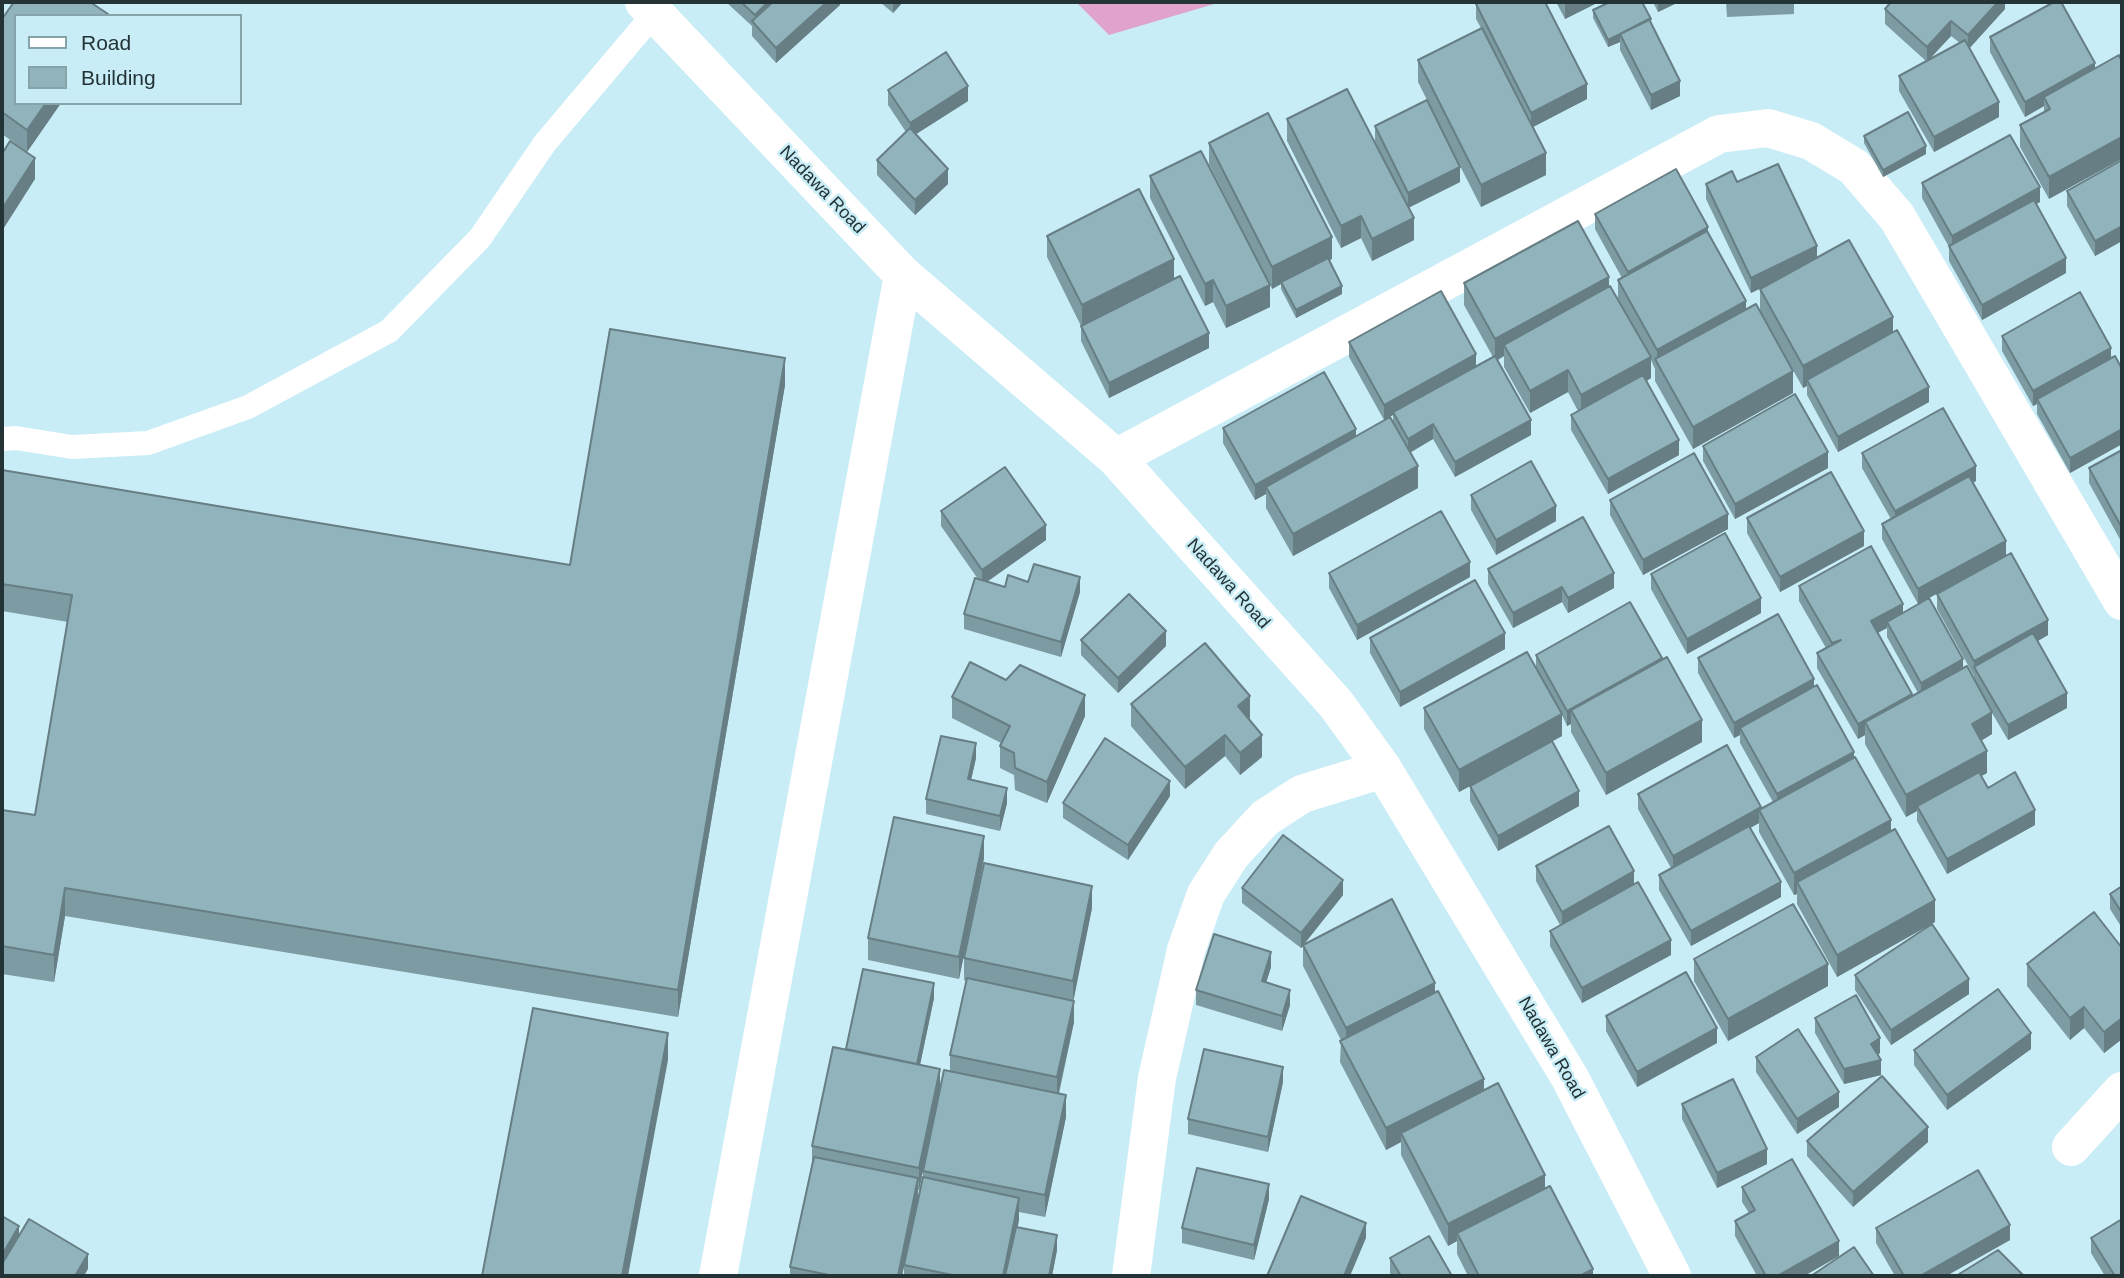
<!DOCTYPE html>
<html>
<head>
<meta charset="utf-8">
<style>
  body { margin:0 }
  #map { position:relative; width:2124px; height:1278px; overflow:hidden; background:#c8edf6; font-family:Arial,sans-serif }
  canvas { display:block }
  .frame { position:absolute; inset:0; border:4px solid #243336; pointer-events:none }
  .legend { position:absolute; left:14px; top:14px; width:228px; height:91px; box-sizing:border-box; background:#c8edf6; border:2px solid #86a3a9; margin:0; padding:9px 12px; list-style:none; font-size:21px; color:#243336 }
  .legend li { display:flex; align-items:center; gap:14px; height:35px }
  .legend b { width:35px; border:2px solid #86a3a9 }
</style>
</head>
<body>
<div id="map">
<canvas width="2124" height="1278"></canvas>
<div class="frame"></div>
<ul class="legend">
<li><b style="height:9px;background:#fff"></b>Road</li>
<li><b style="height:19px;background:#91b4bc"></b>Building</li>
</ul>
</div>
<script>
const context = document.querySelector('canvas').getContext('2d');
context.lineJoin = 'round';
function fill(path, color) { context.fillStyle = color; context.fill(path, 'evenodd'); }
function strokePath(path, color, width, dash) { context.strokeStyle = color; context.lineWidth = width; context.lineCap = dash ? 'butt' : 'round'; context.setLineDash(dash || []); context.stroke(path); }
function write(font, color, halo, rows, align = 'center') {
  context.font = font + ' Arial,sans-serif'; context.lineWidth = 5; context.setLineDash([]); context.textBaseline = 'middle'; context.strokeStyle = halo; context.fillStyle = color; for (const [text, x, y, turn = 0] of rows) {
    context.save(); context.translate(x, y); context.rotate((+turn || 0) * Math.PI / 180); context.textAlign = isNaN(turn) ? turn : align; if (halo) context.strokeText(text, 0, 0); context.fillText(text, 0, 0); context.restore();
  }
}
const green = new Path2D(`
  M1076,2h145l-112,33z`);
const lane = new Path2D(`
  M2,439l14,-1 56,9 76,-4 100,-36 141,-76 91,-93 65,-95 109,-129`);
const street = new Path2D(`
  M644,2l259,273 213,183 220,246 47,65 187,309 102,198
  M1116,458l603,-324 49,-6 43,13 43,26 43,50 225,384
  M2071,1147l51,-56
  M718,1276l185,-1001
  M1131,1276l26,-198 29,-128 20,-56 25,-39 34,-37 37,-24 81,-25`);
const wall = new Path2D(`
  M726,2h114v3l-64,58 -24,-27v-10z
  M880,2h23l-10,11z
  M1556,2h43l-34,17z
  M1653,2h26l-21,10z
  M1726,2h68v12l-67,3z
  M2005,2v7l-36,39 30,69 -65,35 -35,-61v-15l27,-15 -41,-37v-15zM1951,36l9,7 -31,16z
  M2054,2l-5,197 -29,-52v-22l24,-13v-6l-19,11 -35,-65v-15z
  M1476,4l111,95 -54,28 13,48 -65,32 -47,-92 26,67 -52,26 -33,-67v-15l52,-26 -9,-18v-22l63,-32 -5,-9z
  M1593,10l58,13 29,73 -29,14 -31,-60v-8l-12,5 -15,-29z
  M108,16l-47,87 -34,49 -25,-18v-115z
  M888,90l80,11 -52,33 32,50 -33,31 -38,-40v-15l29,-28 -18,-27z
  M1287,119l127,121 -42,21 -11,-23 -20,10 -54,-107z
  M1864,136l62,18 -43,23 -19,-34z
  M1209,143l123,116 -3,1 13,34 -46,24 -15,-29v-5l-9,5 -63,-125z
  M2122,160v81l-27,15 -28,-50v-15z
  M1150,176l120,131 -44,21 -13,-26 -8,4 -55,-108z
  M1737,182l80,75 76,76 36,69 -91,50 -31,-57v-9l-4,2 -43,-77v-22l13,-7 -22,11 -45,-94v-15z
  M1922,183l118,19 -4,2 30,69 -84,47 -33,-59v-14l-27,-49z
  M1595,214l113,19 38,77 47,83 -100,56 -38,-68v-12l-4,-9v18l-4,3 32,74 -71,39 -37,-64v-15l7,-4 -10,-19 -38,21 -26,-46v-11l-6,4 33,75 -76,42 -22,-38 -23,13 8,36 -125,68 -27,-48v-14l-11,6 -32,-57v-15l133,9 37,-15v-7l-9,5 -35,-63v-15l127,24 17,-9 -29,-52v-22l145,3 9,12v-18l4,-2 -27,-49z
  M1047,236l127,43 35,69 -100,50 -28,-57v-15l-34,-69z
  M2002,336l109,22 11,11v75l-52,29 -33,-59v-10l-4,2 -31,-55z
  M785,385l-107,632 -613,-101 -11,66 -52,-8v-164l33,5 33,-193 -66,-11v-141l568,95z
  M1703,446l125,22 -93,51 -32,-58z
  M2122,450v93l-33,-60v-15z
  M1862,453l114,28 -4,2 34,73 -88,48 -36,-65v-15l9,-5 -29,-51z
  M1471,495l85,26 -60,34 -25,-45z
  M1610,500l118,29 -85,46 -33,-60z
  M941,511l105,29 -59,42 18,5 23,-5 52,10 -19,65 -97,-28v-15l14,-35 -37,-53z
  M1747,518l117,28 -84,46 -33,-59z
  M1488,569l126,19 -46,25 -6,-11 -49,26 -25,-44z
  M1329,573l141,4 -113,63 -28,-52z
  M1651,574l110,39 -74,41 -36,-65z
  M1799,586l104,27 71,67v-4l-37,-67v-15l111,41 -10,6 29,67 -59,32 -16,-27v21l-11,7 6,32 -6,3 7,12 47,37 -88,49 -30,-53v-10l-11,6 -41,-73v-9l-7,4 -41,-71v-15l9,-5 -27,-47zM1887,628v9l31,56 -6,3 -34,-63z
  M1370,638l135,11 -105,58 -30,-54z
  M1081,640l85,6 -48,47 -37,-38z
  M1536,655l126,5 40,82 -96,53 -35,-63v-8l-4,2 -5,-11v21l-103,56 -35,-63v-21l112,-40z
  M1698,658l116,29 40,70 81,165 -98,55 -40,-73v-10l-3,1 -35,-63v-9l-9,5 31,69 -90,49 -32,-56v-15l12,-7 -33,-59v-15l123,15 12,-7 -33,-59v-8l-6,3 -36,-65z
  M1006,680l79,36 -38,87 -32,-13 -1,-15 -14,-7v-22l1,-3 -49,-25v-21z
  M1131,704l119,14 -2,1 14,38 -22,18 -15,-19 -40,33 -54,-63z
  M976,758l-5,21 36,24 -7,28 -74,-17v-15z
  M1470,786l109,20 -81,45 -28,-50z
  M1170,796l-42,64 -65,-42v-15z
  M984,858l-25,121 -91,-19v-22z
  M1536,866l98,18 37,71 -89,48 -32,-57v-15l10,-6 -24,-44z
  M2122,886v42l-12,-19v-15z
  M1242,888l101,7 -38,48 130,50 49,98 61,97 48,88h-125l-11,-22v-13l-9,5 -47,-91v-13l-15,8 -46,-88 1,-22 -38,-74v-19l-2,1 -59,-45z
  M1092,908l-19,92 1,22 -15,72 7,23 -21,100 -26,-5 -1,15 39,23 -5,26h-148v-10l-2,10h-112v-9l22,-104v-17l34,-97 88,-51 -14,67 20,24 10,-18v-16l16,-74 -2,-1v-22zM923,1171v7l-5,21v-9h1z
  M2122,948v91l-18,14 -20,-25 -14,12 -43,-54v-22z
  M1694,959l134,27 -100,55 -34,-60z
  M1271,967l-5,15 24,23 -8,26 -86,-26v-15z
  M1855,975l114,19 -78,51 -36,-55z
  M1606,1016l111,27 -80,44 -31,-56z
  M1815,1018l65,35 -3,2 4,20 -37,9 -29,-51z
  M2031,1049l-84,61 -33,-45v-15z
  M1756,1057l83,50 -42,27 -41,-62z
  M1283,1082l-15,70 -80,-18v-15z
  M1682,1104l85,60 -50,24 -35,-69z
  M2122,1129v27l-2,-4v-22z
  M1807,1141l121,1 -75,65 -46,-51z
  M1742,1187l97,69 -35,20h-47l-22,-40v-15l14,-8 -7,-11z
  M1269,1199l-15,61 -72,-17v-15z
  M1876,1228l134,12 -64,36h-51l-19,-33z
  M2091,1238l31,38h-17l-14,-23z
  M1390,1258l62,18h-60l-2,-3z`);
const shadedWall = new Path2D(`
  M768,2h15l-28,24v-11z
  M827,2h13v3l-64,58v-15z
  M893,2h10l-10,11z
  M1565,2h34l-34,17z
  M1658,2h21l-21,10z
  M1998,2h7v7l-37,41v-15z
  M1651,19v8l-31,7v8l-12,5v-7z
  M1951,21v15l-24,26v-15z
  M2095,63v15l-51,19v9l-19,11v-15z
  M1680,81v15l-29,14v-15z
  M1587,84v15l-56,29v-15z
  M968,86v15l-58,37v-15z
  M1999,102v15l-65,35v-15z
  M46,103h15l-34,49v-22z
  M2122,137v22l-73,40v-22z
  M1926,146v8l-43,23v-7z
  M1546,153v22l-65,32v-22z
  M35,158v21l-33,52v-22z
  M1460,167v15l-52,26v-15z
  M948,169v15l-33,31v-15z
  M2040,187v15l-88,49v-15z
  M1361,216v22l-20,10v-22z
  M1414,218v22l-42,21v-22z
  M2122,226v15l-27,15v-15z
  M1708,227v15l-80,45v-15z
  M1332,237v22l-50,24 -1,-1v2l-9,5v-22z
  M1817,246v15l-66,32v-15z
  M2066,258v15l-84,47v-15z
  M1174,259v21l-92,47v-22z
  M1609,277v21l-105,47v11l-9,5v-22z
  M1213,280v22l-8,4v-22z
  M1270,285v22l-44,21v-22z
  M1342,286v8l-46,24v-8z
  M1746,301v22l-89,40v-13z
  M1893,317v22l-86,41v6l-4,2v-22z
  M1209,333v15l-100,50v-15z
  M2111,348v15l-74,36v5l-4,2v-15z
  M1476,354v15l-83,43v3l-9,5v-15z
  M1651,357v21l-70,39v-22z
  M785,358v27l-107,632v-27z
  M1568,370v22l-38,21v-22z
  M1793,371v22l-100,56v-22z
  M1929,387v15l-91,50v-15z
  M1531,420v15l-76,42v-15z
  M1433,424v15l-25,15v-15z
  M1356,429v15l-90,43v7l-11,6v-15z
  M2122,429v15l-52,29v-15z
  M1679,440v15l-71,39v-15z
  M1828,452v16l-93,51v-15z
  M1418,466v22l-125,68v-22z
  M1976,466v15l-81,45v-15z
  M1556,506v15l-60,34v-15z
  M1728,514v15l-85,46v-15z
  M1046,525v15l-64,45v-15z
  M1864,531v15l-84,46v-15z
  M2006,541v15l-88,48v-15z
  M1470,562v15l-113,63v-15z
  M1614,573v15l-46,25v-15z
  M1080,577v15l-19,65v-15z
  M1562,587v15l-49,26v-15z
  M1761,598v15l-74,41v-15z
  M1903,604v15l-16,3v6l-16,8v-15z
  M2048,620v15l-69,39 -5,-7v-6z
  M1166,631v15l-48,47v-15z
  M1505,633v16l-105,58v-15z
  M1662,658v15l-91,37v14l-4,2v-15z
  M1963,659v15l-42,24v-15z
  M1814,679v15l-74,34v7l-6,3v-15z
  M2067,693v15l-59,32v-15z
  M1912,694v15l-47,13v13l-7,4v-15z
  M1085,695v21l-38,87v-21z
  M1250,696v22l-12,10v-22z
  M1992,712v22l-20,12v-22z
  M1562,714v22l-103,56v-22z
  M1702,720v22l-96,53v-22z
  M1225,735v21l-40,33v-22z
  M1262,735v22l-22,18v-22z
  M976,743v15l-8,36v-15z
  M1987,751v22l-68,37 -2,-4v5l-11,6v-22z
  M1854,752v15l-77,42v-15z
  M1170,781v15l-42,64v-15z
  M1007,788v15l-7,28v-15z
  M1579,791v15l-81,45v-15z
  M1761,807v7l-2,-4v13l-86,48v-15z
  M2035,810v15l-88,49v-15z
  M1891,820v22l-94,40v12l-3,1v-22z
  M984,836v22l-25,121v-22z
  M1634,871v15l-72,41v-15z
  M1343,880v15l-42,53v-15z
  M1781,882v15l-90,49v-15z
  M1092,886v22l-19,95v-22z
  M65,888v28l-11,66v-27z
  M1935,900v22l-98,55v-22z
  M1671,940v15l-89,48v-15z
  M1271,952v15l-9,29v-15z
  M1828,964v22l-100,55v-22z
  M1969,979v15l-78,51v-15z
  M934,983v15l-17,81v-15z
  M1435,983v21l-89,46v-22z
  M1290,990v15l-8,26v-15z
  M1074,1001v21l-17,77v-22z
  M2084,1007v21l-14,12v-22z
  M2122,1018v21l-18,14v-21z
  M1717,1028v15l-80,44v-15z
  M668,1033v27l-40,216h-6z
  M2031,1033v16l-84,61v-15z
  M1880,1038v15l-9,6v-15z
  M1881,1060v15l-37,9v-15z
  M1283,1067v15l-15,70v-15z
  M940,1069v22l-21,99v-22z
  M1484,1079v21l-83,33v9l-15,8v-22z
  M1839,1092v15l-42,27v-15z
  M1066,1095v22l-21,100v-22z
  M1928,1127v15l-75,65v-15z
  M1767,1149v15l-50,24v-15z
  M1545,1175v21l-88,37v8l-9,5v-22z
  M918,1178v22l-16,76h-4z
  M1269,1184v15l-15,61v-15z
  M1019,1198v22l-12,56h-4z
  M1366,1223v15l-16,38h-6z
  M2010,1225v15l-64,36h-26z
  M19,1226v15l-17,29v-15z
  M1057,1235v15l-5,26h-3z
  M1839,1241v15l-35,20h-27z
  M88,1254v15l-4,7h-9z
  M1593,1269v7h-13z`);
const building = new Path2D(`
  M14,2h76l18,12 -1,2h-91v87h30l-19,27 -25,-18v-93z
  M741,2h27l-13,13z
  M773,2h54l-51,46 -24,-27z
  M1481,2h64l42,82 -56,29 -55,-109z
  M1610,2h32l9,17 -43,21 -15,-30z
  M1891,2h107l-30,33 -17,-14 -24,26 -42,-38z
  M2054,2h7l34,61 -70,39 -35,-65z
  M1649,19l31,62 -29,14 -31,-61z
  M1482,28l64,125 -65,32 -63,-125z
  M1965,40l34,62 -65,35 -35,-61z
  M946,52l22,34 -58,37 -22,-33z
  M2119,55l3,7v75l-73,40 -29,-52 30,-16 -6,-12z
  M1347,89l67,129 -42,21 -11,-23 -20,10 -54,-107z
  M1427,100l33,67 -52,26 -33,-67z
  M1908,112l18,34 -43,24 -19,-34z
  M1268,113l64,124 -60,30 -63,-124z
  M910,128l38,41 -33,31 -38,-40z
  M2010,135l30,52 -88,49 -30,-53z
  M10,141l25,17 -33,51v-55z
  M1201,151l69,134 -44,21 -13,-26 -8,4 -55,-108z
  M2122,160v66l-27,15 -28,-50z
  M1778,164l39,82 -66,32 -45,-94 26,-13 5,11z
  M1676,169l32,58 -80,45 -33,-58z
  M1139,189l35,70 -92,46 -35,-69z
  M2034,200l32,58 -84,47 -33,-59z
  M1578,221l31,56 -114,62 -31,-56z
  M1707,231l39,70 -89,49 -39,-70z
  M1849,240l44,77 -90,49 -43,-77z
  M1328,258l14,28 -46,24 -15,-28z
  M1180,276l29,57 -100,50 -28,-57z
  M1610,286l41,71 -70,38 -13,-25 -38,21 -26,-46z
  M1441,291l35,63 -92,51 -35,-63z
  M2080,292l31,56 -78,43 -31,-55z
  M1756,304l37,67 -100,56 -38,-68z
  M610,329l175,29 -107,632 -613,-102 -11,67 -52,-9v-136l33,5 37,-220 -70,-11v-114l568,95z
  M1897,330l32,57 -91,50 -31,-57z
  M1495,356l36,64 -76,42 -22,-38 -25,15 -15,-27z
  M2115,356l7,13v60l-52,29 -33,-59z
  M1324,372l32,57 -101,56 -32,-57z
  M1643,375l36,65 -71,39 -37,-64z
  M1795,394l33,58 -93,52 -32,-58z
  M1943,408l33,58 -81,45 -33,-58z
  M1390,417l28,49 -125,68 -27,-47z
  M2122,450v78l-33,-60z
  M1694,453l34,61 -85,46 -33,-60z
  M1531,461l25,45 -60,34 -25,-45z
  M1005,467l41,58 -64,45 -41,-59z
  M1831,472l33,59 -84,46 -33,-59z
  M1969,476l37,65 -88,48 -36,-65z
  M1441,511l29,51 -113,63 -28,-52z
  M1583,517l31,56 -46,25 -6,-11 -49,26 -25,-44z
  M1725,533l36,65 -74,41 -36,-65z
  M1871,546l32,58 -32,17 41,73 -54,30 -41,-71 24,-13 -9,3 -33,-57z
  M2011,553l37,67 -74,41 -37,-67z
  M1034,564l46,13 -19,65 -97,-28 11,-36 30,9 3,-12 20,7z
  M1475,580l30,53 -105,59 -30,-54z
  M1129,594l37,37 -48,47 -37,-38z
  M1929,598l34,61 -42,24 -34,-61z
  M1630,602l32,56 -95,53 -31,-56z
  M1778,614l36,65 -80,44 -36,-65z
  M2033,633l34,60 -59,32 -34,-58z
  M1205,643l45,53 -12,10 24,29 -22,18 -15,-18 -40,32 -54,-63z
  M1527,652l35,62 -103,56 -35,-62z
  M1667,657l35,63 -96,53 -35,-63z
  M970,662l36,18 14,-15 65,30 -38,87 -32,-14 -1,-15 -14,-7 10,-20 -58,-29z
  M1967,666l25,46 -20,12 15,27 -81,44 -41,-73z
  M1817,685l37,67 -77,42 -37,-66z
  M941,736l35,7 -8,36 39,9 -7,28 -74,-17z
  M1105,738l65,43 -42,64 -65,-42z
  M1552,741l27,50 -81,45 -28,-50z
  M1727,745l34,62 -88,49 -35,-62z
  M1855,757l36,63 -97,53 -35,-63z
  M1979,772l9,16 27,-16 20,38 -88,49 -30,-53z
  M894,817l90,19 -25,121 -91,-19z
  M1609,826l25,45 -72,41 -26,-46z
  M1749,826l32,56 -90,49 -32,-56z
  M1895,829l40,71 -98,55 -40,-73z
  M1283,835l60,45 -42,53 -59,-45z
  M984,863l108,23 -19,95 -109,-23z
  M1638,882l33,58 -89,48 -32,-57z
  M2122,886v27l-12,-19z
  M1392,899l43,84 -89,45 -43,-83z
  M1793,904l35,60 -100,55 -34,-60z
  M2094,912l28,36v70l-18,14 -20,-25 -14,11 -43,-54z
  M1932,924l37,55 -78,51 -36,-55z
  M1214,934l57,18 -9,29 28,9 -8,26 -86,-26z
  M863,969l71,14 -17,81 -71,-15z
  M1686,972l31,56 -80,44 -31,-56z
  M967,978l107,23 -17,76 -107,-22z
  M1998,989l33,44 -84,62 -33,-45z
  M1438,991l46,88 -98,49 -46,-87z
  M1856,995l24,43 -9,6 10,16 -37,9 -29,-51z
  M533,1008l135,25 -46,243h-140z
  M1798,1029l41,63 -42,27 -41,-62z
  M833,1047l107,22 -21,99 -107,-22z
  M1204,1049l79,18 -15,70 -80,-18z
  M944,1070l122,25 -21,100 -122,-24z
  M1882,1076l46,51 -75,65 -46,-51z
  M1733,1079l34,70 -50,24 -35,-69z
  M1498,1083l47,92 -97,49 -47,-91z
  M814,1157l104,21 -20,98h-64l-44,-9z
  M1792,1159l47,82 -62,35h-11l-31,-55 20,-11 -13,-23z
  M1197,1168l72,16 -15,61 -72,-17z
  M1978,1170l32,55 -90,51h-16l-28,-48z
  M923,1177l96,21 -16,78h-46l-53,-11z
  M1550,1186l43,83 -13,7h-101l-22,-43z
  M1301,1196l65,27 -22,53h-77z
  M2,1216l17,10 -17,29z
  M29,1219l59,35 -13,22h-73v-12z
  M2122,1219v57h-7l-24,-38z
  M1016,1227l41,8 -8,41h-44z
  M1429,1236l23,40h-51l-11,-18z
  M1854,1247l20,29h-63z
  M1998,1250l26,26h-68z`);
const streetNames = [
  ["Nadawa Road",822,190,46],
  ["Nadawa Road",1228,584,48],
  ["Nadawa Road",1551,1048,60]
];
fill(green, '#dfa3cd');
strokePath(lane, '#fff', 24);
strokePath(street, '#fff', 38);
fill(wall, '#7d9ba2');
fill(shadedWall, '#667e84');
fill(building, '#91b4bc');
strokePath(building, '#667e84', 2);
write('18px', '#243336', '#c8edf6', streetNames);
</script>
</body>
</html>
